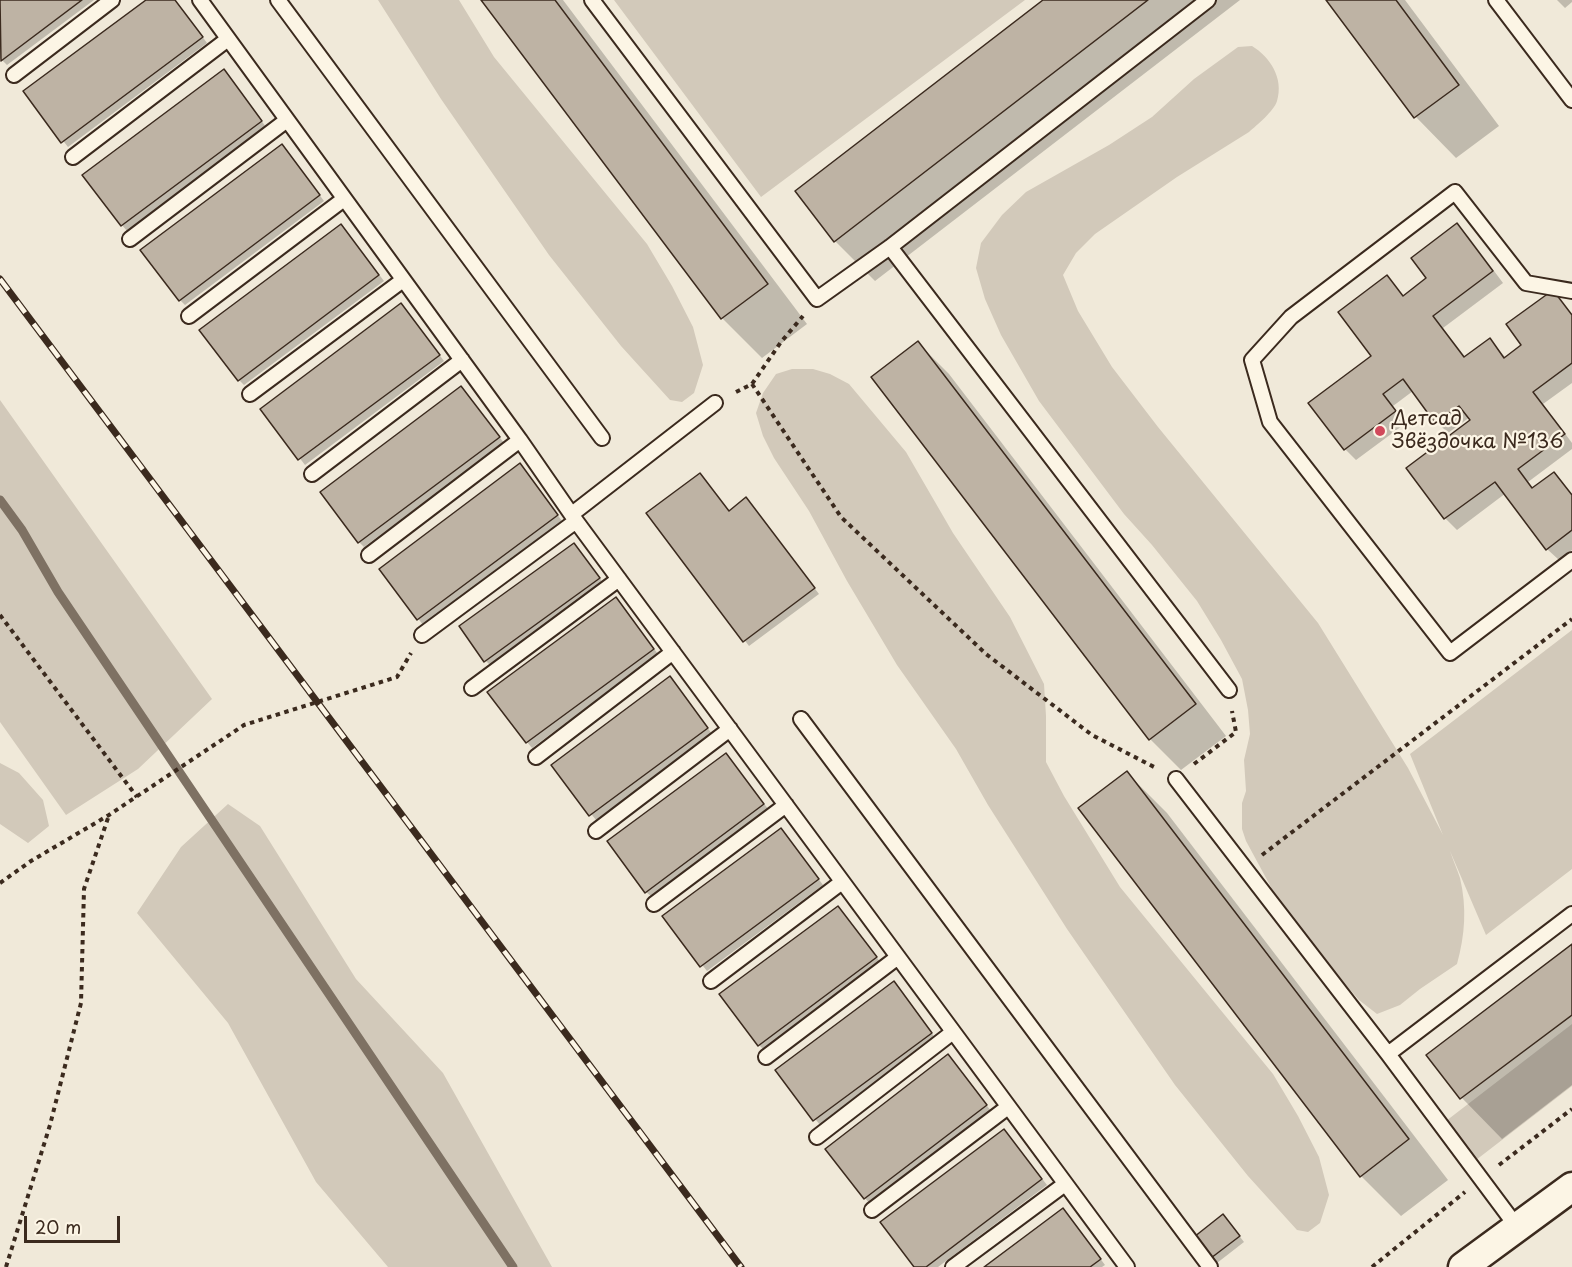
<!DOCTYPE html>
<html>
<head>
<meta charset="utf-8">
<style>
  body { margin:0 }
  #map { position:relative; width:1572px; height:1267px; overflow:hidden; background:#f0e9d9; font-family:"Playpen Sans",sans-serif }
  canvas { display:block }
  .scale { position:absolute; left:24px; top:1216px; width:96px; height:27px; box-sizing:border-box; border:3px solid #3b2a1e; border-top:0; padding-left:8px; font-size:18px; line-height:21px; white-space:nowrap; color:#3b2a1e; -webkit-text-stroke:4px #fcf5e5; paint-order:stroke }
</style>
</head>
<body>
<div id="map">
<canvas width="1572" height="1267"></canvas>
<div class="scale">20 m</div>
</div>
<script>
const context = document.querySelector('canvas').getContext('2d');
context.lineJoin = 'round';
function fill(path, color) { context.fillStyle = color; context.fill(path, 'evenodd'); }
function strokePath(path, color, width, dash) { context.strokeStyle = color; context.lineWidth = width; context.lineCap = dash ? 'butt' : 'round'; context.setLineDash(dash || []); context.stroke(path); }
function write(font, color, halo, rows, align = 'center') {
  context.font = font + ' "Playpen Sans",sans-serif'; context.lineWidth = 4.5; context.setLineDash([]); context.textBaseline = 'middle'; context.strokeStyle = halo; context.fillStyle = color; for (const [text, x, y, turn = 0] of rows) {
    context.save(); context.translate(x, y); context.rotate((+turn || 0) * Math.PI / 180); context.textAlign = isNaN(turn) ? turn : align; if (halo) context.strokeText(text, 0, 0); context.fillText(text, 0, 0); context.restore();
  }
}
const green = new Path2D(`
  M378,0h81l35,57 153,187 25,42 21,41 10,38 -9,28 -12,9 -12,-2 -49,-54 -72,-91 -108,-156z
  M614,0h411l-264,197z
  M1252,46c18,11 32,32 25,55 -3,10 -20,24 -28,31l-72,45 -82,57 -19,19 -13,22 15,36 34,56 46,60 160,196 90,145 35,67 -33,-81 162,-124v239l-86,66 -36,-84c3,9 7,18 10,27 7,30 5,57 -3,86l-37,25 -20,16 -23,9 -18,-14 -13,-15 -74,-96 -26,-48 -4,-12v-26l4,-12 -2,-31 6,-26 -2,-24 -6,-31 -21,-39 -24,-39 -45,-56 -28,-31 -85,-113 -38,-66 -16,-36 -9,-31 5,-25 21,-28 24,-23 83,-47 43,-28 42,-38 44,-32z
  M792,369h21l17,5 19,10 57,68 47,81 57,84 34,67 2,32v46l18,34 56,91 153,187 25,42 21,41 10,38 -9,28 -12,9 -11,-2 -49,-54 -73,-91 -108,-156 -79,-124 -32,-56 -59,-84 -50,-84 -38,-70 -35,-53 -11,-22 -7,-23 7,-20 13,-19z
  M0,400l212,299 -74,70 -72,46 -66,-93z
  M0,763l19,10 24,27 6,26 -21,17 -28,-19z
  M228,804l32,22 96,153 87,94 109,194h-164l-72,-85 -88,-159 -91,-110 44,-66z
  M1572,1024v62l-96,74 -30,-39z`);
const shadow = new Path2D(`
  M0,0h94l-87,65 -7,-7z
  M148,0h27l32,43 -139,104 -43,-55z
  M483,0h80l244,324 -45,34 -40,-40z
  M1045,0h195l-365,281 -40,-40z
  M1327,0h78l94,126 -43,32 -40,-41z
  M1557,0h15v2l-7,6z
  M229,77l37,50 -139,104 -5,-6z
  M287,151l37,50 -139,104 -5,-5z
  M1457,225l11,11 35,47 -60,45 23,30 24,-18 16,18 17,-13 29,-54 20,23v69l-29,21 29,39v6l-44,33 6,7 20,-15 18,20v56l-13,10 -12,-11 -41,-56 -49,37 -12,-12 -37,-50 64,-47 -2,-4 -22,16 -11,-11 -24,-31 -20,15 13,17 -50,37 -11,-11 28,-93 13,-79 18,20 24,-18z
  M346,231l38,50 -140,104 -5,-5z
  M406,311l38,50 -139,104 -43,-56z
  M918,343l31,31 277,362 -45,34 -31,-31z
  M466,393l38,50 -140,104 -5,-5z
  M525,471l37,50 -139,104 -42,-56z
  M700,474l29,38 22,-7 68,89 -70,52 -101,-133z
  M579,550l25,34 -113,82 -5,-5z
  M616,599l42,55 -126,94 -5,-6z
  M675,683l37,51 -116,86 -43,-55z
  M726,755l43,55 -117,87 -6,-5z
  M1127,773l40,40 281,367 -47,36 -40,-40z
  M786,835l37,50 -116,86 -43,-55z
  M843,913l38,50 -117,87 -5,-5z
  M1572,946v139l-70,54 -40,-41 -34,-43z
  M899,989l37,50 -116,86 -43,-55z
  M953,1061l38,50 -121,93 -5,-6z
  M1009,1136l38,49 -109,82h-22z
  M1068,1215l37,50 -3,2h-115z
  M1228,1221l16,21 -27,21 -21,-26z`);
const stream = new Path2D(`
  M0,500l22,30 36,62 455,675`);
const building = new Path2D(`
  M0,0h82l-81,61z
  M146,0h29l28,37 -142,106 -38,-52z
  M481,0h74l213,284 -47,35z
  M1043,0h105l-314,242 -39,-51z
  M1326,0h70l63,85 -45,33z
  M224,69l38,52 -141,105 -39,-51z
  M282,144l38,51 -141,106 -39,-51z
  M1457,223l36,48 -60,45 31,41 26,-19 14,20 17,-13 -15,-21 47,-34 19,25v48l-39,29 32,42 -47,35 14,19 22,-16 18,23v35l-26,20 -51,-68 -51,37 -38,-51 64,-48 -11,-14 -24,17 -32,-44 -20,15 13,17 -52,39 -36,-47 63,-47 -33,-44 49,-37 16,21 23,-18 -15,-20z
  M341,224l38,51 -141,106 -39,-51z
  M401,303l39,52 -142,105 -38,-51z
  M918,341l278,363 -47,36 -278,-363z
  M461,386l39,51 -142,106 -38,-51z
  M520,463l38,52 -141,105 -38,-51z
  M700,473l29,38 17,-14 69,91 -72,54 -97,-129z
  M574,543l26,35 -116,84 -25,-36z
  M616,597l38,52 -128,94 -39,-51z
  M670,676l38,52 -119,88 -38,-51z
  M726,753l38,51 -119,89 -38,-52z
  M1127,771l282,368 -49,38 -282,-369z
  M781,828l38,51 -119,88 -38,-51z
  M838,906l39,51 -119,89 -39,-52z
  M1572,944v71l-112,84 -34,-44z
  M894,981l38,52 -119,88 -38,-51z
  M948,1054l39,51 -123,94 -39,-50z
  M1004,1129l38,50 -116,88h-12l-34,-45z
  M1063,1208l38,51 -11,8h-106z
  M1223,1214l17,22 -29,22 -17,-21z`);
const path = new Path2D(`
  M752,384l89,133 145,137 106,81 64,33
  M736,392l16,-8 29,-42 22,-26
  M0,615l137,182
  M1194,764l42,-32 -4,-21
  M1262,855l310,-236
  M0,883l31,-22 78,-46 135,-90 153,-48 14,-24
  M1499,1165l73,-56
  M6,1267l44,-142 31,-122 3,-114 25,-74
  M1372,1267l93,-75`);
const lane = new Path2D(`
  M200,0l320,440 56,81 551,746
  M278,0l324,438
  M592,0l225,299 73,-52 318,-247
  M1496,0l76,100
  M14,75l98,-75
  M73,157l155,-118
  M130,239l157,-119
  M890,247l339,443
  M1572,291l-46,-8 -71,-91 -164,125 -39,43 18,62 180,231 122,-93
  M189,316l155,-117
  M250,394l153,-114
  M312,474l150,-114
  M572,514l143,-111
  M369,555l151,-115
  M422,635l154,-114
  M472,688l147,-109
  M801,719l409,548
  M536,757l137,-105
  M1176,779l212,275 129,173
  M596,831l134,-102
  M654,904l132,-99
  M711,981l131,-99
  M1388,1054l184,-140
  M766,1057l132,-100
  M817,1137l136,-105
  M872,1210l136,-103
  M953,1267l112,-83`);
const street = new Path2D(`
  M1463,1267l109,-80`);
const rail = new Path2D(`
  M0,279l741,988`);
const markers = [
  [1380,431,6,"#d1495b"]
];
const poiNames = [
  ["Детсад",1392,419],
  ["Звёздочка №136",1392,442]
];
fill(green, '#d2c9ba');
fill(shadow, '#0003');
strokePath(stream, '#7e7163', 9);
fill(building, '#beb3a4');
strokePath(building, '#3b2a1e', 1.5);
strokePath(lane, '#3b2a1e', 18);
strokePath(street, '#3b2a1e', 33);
strokePath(path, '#3b2a1e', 4, [4.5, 4.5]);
strokePath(lane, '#fcf5e5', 14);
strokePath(street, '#fcf5e5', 28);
strokePath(rail, '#3b2a1e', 7);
strokePath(rail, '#fcf5e5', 4.5, [14]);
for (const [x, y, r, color] of markers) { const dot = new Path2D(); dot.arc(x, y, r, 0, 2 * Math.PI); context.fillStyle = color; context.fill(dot); strokePath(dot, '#fcf5e5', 2); }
write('20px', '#3b2a1e', '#fcf5e5', poiNames, 'left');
</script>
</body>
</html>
